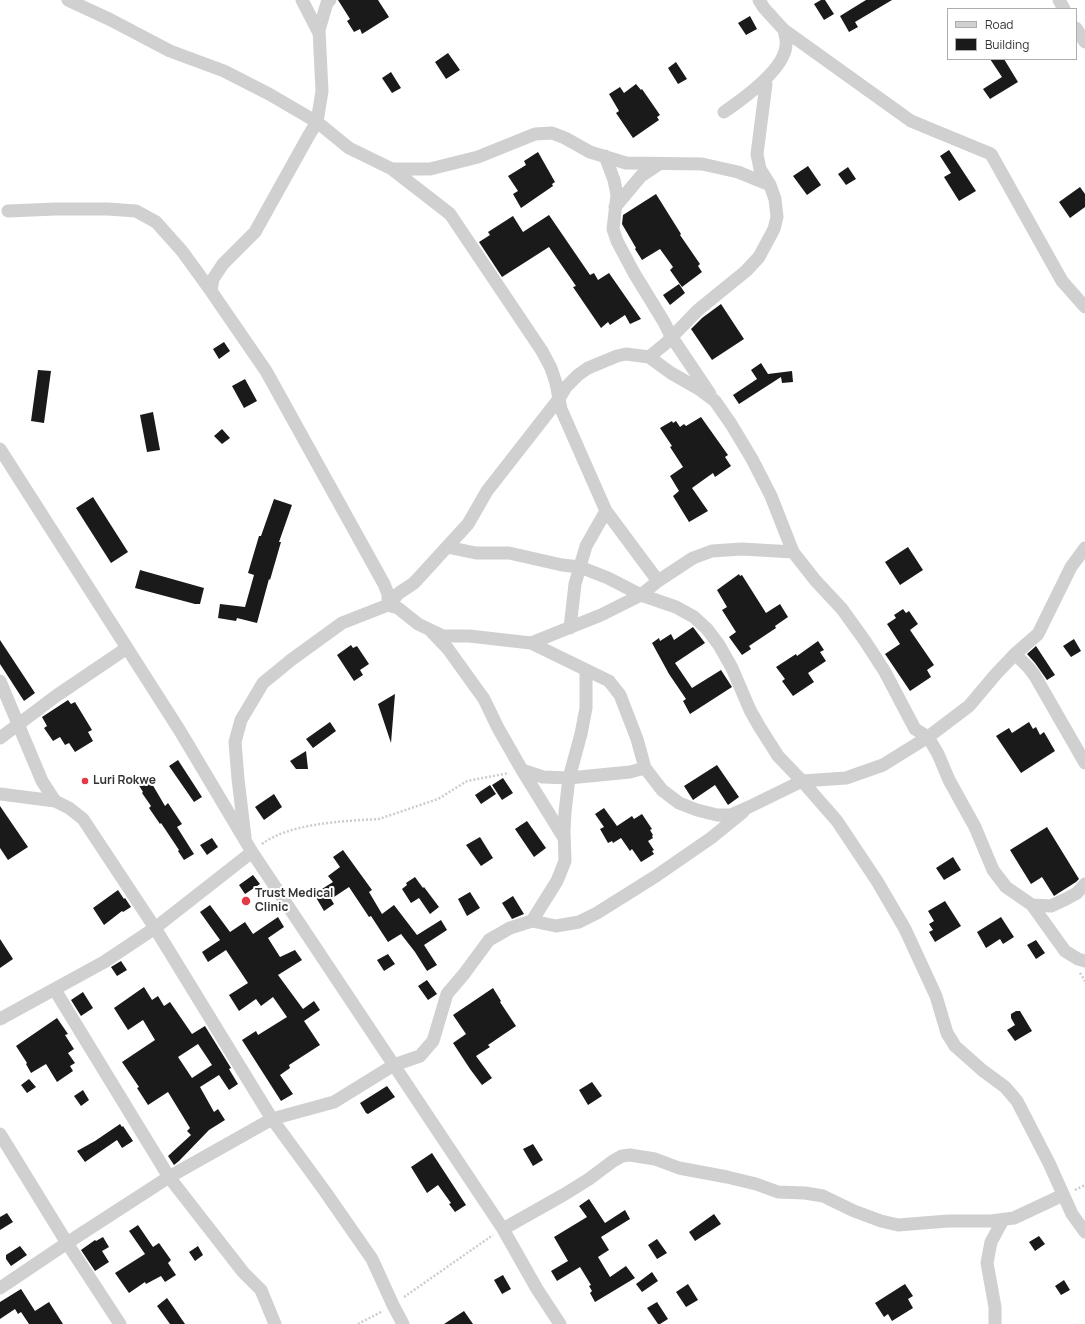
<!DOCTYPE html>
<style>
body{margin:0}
#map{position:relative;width:1085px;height:1324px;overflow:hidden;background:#fff;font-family:Manrope,sans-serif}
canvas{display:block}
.legend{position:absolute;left:947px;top:8px;width:130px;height:52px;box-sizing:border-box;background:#fff;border:1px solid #adadad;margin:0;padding:5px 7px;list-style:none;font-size:12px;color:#333}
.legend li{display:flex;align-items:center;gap:8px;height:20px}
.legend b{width:20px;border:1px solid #adadad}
</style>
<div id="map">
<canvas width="1085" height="1324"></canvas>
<ul class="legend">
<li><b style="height:5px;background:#d0d0d0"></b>Road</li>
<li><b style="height:11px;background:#1a1a1a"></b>Building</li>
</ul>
</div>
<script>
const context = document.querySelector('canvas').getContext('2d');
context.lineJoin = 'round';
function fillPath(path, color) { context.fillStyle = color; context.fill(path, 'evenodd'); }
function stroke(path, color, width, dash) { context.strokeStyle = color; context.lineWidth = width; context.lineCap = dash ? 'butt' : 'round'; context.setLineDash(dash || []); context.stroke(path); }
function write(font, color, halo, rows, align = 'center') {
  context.font = font + ' Manrope,sans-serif'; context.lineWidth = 4; context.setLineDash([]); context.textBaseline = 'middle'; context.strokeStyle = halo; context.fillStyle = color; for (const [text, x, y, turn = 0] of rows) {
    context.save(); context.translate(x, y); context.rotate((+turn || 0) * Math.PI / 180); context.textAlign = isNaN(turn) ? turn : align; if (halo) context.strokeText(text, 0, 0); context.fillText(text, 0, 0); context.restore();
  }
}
const building = new Path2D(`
 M338,0H378L389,17L362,34L360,29L354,32L347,21L350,19Z
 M821,0H825L834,14L824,20L814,4Z
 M866,0H892L855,22L858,27L849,32L840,16Z
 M750,16L757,29L746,35L738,23Z
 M448,53L460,70L446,79L435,62Z
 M990,59H1004L1018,82L990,99L983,89L1002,77Z
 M676,62L687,79L678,84L668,68Z
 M391,72L401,88L392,93L382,78Z
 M636,84L641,90L642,89L660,115L657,117L659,120L633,138L616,113L619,111L609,94L620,87L624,93Z
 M949,150L976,191L959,201L944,177L951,173L940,156Z
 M538,152L555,182L552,184L553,186L521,208L513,194L518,191L508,176L526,165L524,161Z
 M808,166L821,185L807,195L793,176Z
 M848,167L856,179L846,185L838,174Z
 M1080,187L1085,194V207L1070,218L1059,202Z
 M656,194L681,234L680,235L700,264L698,266L702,272L682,287L670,270L673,267L660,249L642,260L635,249L636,248L622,224L623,215Z
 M549,215L590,275L594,273L598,280L609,273L641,319L630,324L625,315L610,325L608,322L601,328L573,287L576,286L549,247L502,277L479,242L490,235L488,232L513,216L523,232Z
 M679,284L685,293L670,305L663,295Z
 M721,304L744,339L712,360L691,329L702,318Z
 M224,342L230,351L219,359L213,349Z
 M761,363L768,374L792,371L793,382L782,383L781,377L739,404L733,395L757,379L751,370Z
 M38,370L51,371L44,423L31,421Z
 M245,379L257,401L244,408L232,386Z
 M153,412L160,450L147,452L140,415Z
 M701,417L728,455L725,457L731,466L715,477L713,473L692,488L708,511L689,522L673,496L679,491L670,476L683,467L670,447L672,446L660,428L672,421L673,423L676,421L680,427L684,424L686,426Z
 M222,429L230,438L222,444L214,436Z
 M93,497L128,552L111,563L76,508Z
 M274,499L292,505L279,542H281L270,580L269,579L257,623L237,618L236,621L218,618L220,604L245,607L254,575L248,573L259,536H261Z
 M908,547L923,570L900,585L885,562Z
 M140,570L204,588L200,604H195L135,588Z
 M739,574L740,576L742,575L766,613L780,604L788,617L775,626L776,628L749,646L751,649L742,655L729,637L736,632L722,610L727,607L717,590Z
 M903,609L906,613L909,611L918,624L910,630L934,665L927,670L931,677L910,691L885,654L900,644L887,624L896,618L894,615Z
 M693,627L705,643L675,663L692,688L721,670L732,687L690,714L683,701L686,699L669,674L652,643L659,638L660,641L671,634L674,640Z
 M1074,639L1081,651L1071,657L1063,646Z
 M0,640L35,693L24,701L0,664Z
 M818,641L824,650L820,652L826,661L808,673L814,682L793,696L782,681L785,679L776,667L796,654L797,656Z
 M351,645L353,648L357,646L369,664L360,670L363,675L354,681L337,655Z
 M1036,646L1055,675L1047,680L1035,663L1027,654Z
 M395,694L391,743L378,704Z
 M68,700L71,704L75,702L92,730L88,732L93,741L75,752L69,743L65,745L60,737L53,741L44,728L47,726L42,717Z
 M330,722L336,731L313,748L306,739Z
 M1029,722L1033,729L1036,727L1040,735L1044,732L1055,751L1021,773L996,736L1009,728L1012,733Z
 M306,751L308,769H296L290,761Z
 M178,760L202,797L194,802L169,766Z
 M717,765L739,797L728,805L715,785L693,800L684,786Z
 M148,777L165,806L168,803L182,824L177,827L194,854L184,860L178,851L179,850L161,823L160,824L149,808L151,806L142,793L143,792L138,784Z
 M503,778L513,793L502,800L492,785Z
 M490,785L496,794L481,804L475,795Z
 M274,794L282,807L264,820L255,807Z
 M0,806L28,847L8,860L0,848Z
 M604,808L617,826L632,816L634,819L642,814L652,829L650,830L653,835L652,836L653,838L648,841L654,850L652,851L654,854L641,862L632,849L630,851L621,838L613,843L612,841L608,843L600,829L604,827L595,814Z
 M527,821L546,848L534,857L515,829Z
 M1047,827L1079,879L1076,882L1054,896L1042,877L1031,884L1010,850Z
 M480,837L493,858L481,866L466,845Z
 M212,838L218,847L207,855L200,845Z
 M343,850L372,890L369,892L382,914L394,905L417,935L441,920L447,930L424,945L437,965L427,971L415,952L401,934L388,942L371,916L369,917L349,887L331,899L334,904L324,911L314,894L333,882L328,876L340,867L333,857Z
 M953,857L961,870L944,880L936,868Z
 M253,875L260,884L245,894L239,885Z
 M415,877L423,888L424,887L439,907L430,914L419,898L411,903L402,889L407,885L406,883Z
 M118,890L124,899L125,898L131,907L123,912L122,911L104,925L93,908Z
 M470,892L480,908L467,916L458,899Z
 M513,896L524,914L512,919L502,903Z
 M945,901L961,926L935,942L929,932L933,930L929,924L934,921L928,911Z
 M210,905L230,932L245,922L253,934L278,917L284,927L268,938L280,957L295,950L302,960L278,975L303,1009L314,1001L320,1010L304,1021L320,1045L289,1065L290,1068L280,1075L293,1094L281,1101L242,1040L256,1031L258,1035L287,1017L273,997L261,1006L256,999L239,1011L229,995L248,983L226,950L208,962L202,952L220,940L200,912Z
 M1001,917L1014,937L1003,944L1000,939L986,948L977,932Z
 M0,939L13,959L0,968Z
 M1036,940L1045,953L1036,959L1027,945Z
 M388,954L395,964L384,971L377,960Z
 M121,961L127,970L117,976L111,967Z
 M427,980L437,994L428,1000L418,986Z
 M144,987L152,1000L158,996L164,1006L170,1002L192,1034L205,1026L231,1068L229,1069L238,1084L229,1090L219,1075L200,1087L214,1112L218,1109L225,1120L209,1130L179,1161L174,1165L168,1156L191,1135L187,1131L190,1128L168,1092L148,1105L137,1088L139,1087L122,1062L155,1040L143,1020L128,1030L114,1008ZM198,1044L212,1065L192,1078L178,1057Z
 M493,988L501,1001L500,1002L516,1026L488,1045L490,1047L476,1056L492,1078L482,1085L470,1069L453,1043L466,1034L453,1015Z
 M83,992L93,1008L81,1016L71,1000Z
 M1016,1011H1020L1032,1031L1015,1041L1007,1030L1015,1025L1011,1018V1014Z
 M57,1018L68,1034L65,1035L74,1049L68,1053L75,1063L70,1066L73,1071L57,1082L46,1064L31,1073L26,1064L27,1063L16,1046Z
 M29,1079L36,1087L27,1093L21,1085Z
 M592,1082L602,1096L588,1105L579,1090Z
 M387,1086L395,1097L368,1114L366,1113L360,1103Z
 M83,1090L89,1100L81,1106L74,1096Z
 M120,1124L122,1127L123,1126L133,1141L122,1148L117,1140L85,1162L77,1151L95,1141Z
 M533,1144L543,1160L533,1166L523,1149Z
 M432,1153L466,1205L455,1212L449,1204L451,1203L438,1185L427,1193L411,1167Z
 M589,1199L605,1223L625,1210L630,1219L601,1237L609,1250L598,1257L610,1277L626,1266L635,1278L595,1302L590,1293L592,1291L589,1286L591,1285L580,1267L557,1281L551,1271L568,1261L554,1237L587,1217L579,1206Z
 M7,1213L13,1222L0,1230V1217Z
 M714,1214L721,1224L695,1241L689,1232Z
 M138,1225L153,1247L159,1243L171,1260L168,1263L176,1275L165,1282L161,1276L146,1284L145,1282L129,1293L115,1273L145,1254L129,1231Z
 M1039,1236L1045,1244L1035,1251L1029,1242Z
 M103,1237L109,1247L102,1251L109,1262L95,1271L81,1250L95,1240L96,1241Z
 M657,1239L667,1253L657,1259L648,1245Z
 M20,1246L27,1255L11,1266L6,1259V1255Z
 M198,1246L203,1255L195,1261L189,1252Z
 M652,1272L658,1281L642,1292L636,1284Z
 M503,1275L511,1289L502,1294L494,1280Z
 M1064,1280L1070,1290L1061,1295L1055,1286Z
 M688,1284L698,1300L686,1307L676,1292Z
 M905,1284L913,1296L908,1299L913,1308L892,1321L888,1314L884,1317L875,1303Z
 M21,1289L35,1311L49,1302L63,1324H29L21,1312L18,1314L15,1309L0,1319V1302Z
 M167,1298L172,1305L185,1324H170L157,1306Z
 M657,1302L668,1319L660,1324H658L647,1308Z
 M464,1311L473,1324H444Z`);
const path = new Path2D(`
 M262,844C290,823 344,821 379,819L438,799L467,781L509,773
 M1080,973L1085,981
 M1075,1190L1085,1185
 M404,1297L493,1235
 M358,1324L383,1311`);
const street = new Path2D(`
 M68,0L109,19L170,51L224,71L269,94L317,122L349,148L392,169H430L478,157L535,134L552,133L565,138L590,152L626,163L702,164L738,172L770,185
 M302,0L319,33
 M330,0L327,3L319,30L322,91L317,122L309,135L255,232L223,264L213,279L211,291L266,371L384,584L388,594V605
 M759,0L764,8L784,30L911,121L991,154L1062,281L1085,307
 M1059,0L1064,9
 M1076,28L1085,42
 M724,112C743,99 785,69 786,45C787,40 785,35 784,30
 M605,156L614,180L617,195L613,229L617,241L634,273L664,322L671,336L710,394
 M392,169L450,214L542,351L551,368L556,383L561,409L606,511L658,581
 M615,207L641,176L659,164
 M8,211L56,209H108L136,211L156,222L182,251L211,291
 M649,357L665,344L698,310L746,271L759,257L774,229L777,217L775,199L770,185L760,169L757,154L766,84
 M0,449L180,731L252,852L503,1229L537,1289L560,1324
 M447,547L476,553H509L562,565L580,567L608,578L641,595L676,607L694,617L707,629L719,645L732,668L750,710L759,726L778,756L802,781L846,778L883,765L928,737L969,706L996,674L1015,654L1038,634L1071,567L1085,548
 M388,605L399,593L414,583L468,524L487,491L558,400L566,387L578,375L588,368L617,356L626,354L649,357L671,373L699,389L715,401L731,424L752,459L771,496L793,552
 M570,628L575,584L586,546L606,511
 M431,631L448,649L484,699L498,728L522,770L543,777L569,778L630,772L645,768
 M531,643L601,615L641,595L658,581L693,558L712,551L742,549L793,552L815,580L842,609L865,641L885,672L915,729L928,737L938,754L949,780L975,827L993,870L1006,887L1032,905L1051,906L1066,899L1077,893L1085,884
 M1015,654L1029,668L1035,676L1085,763
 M0,681L42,781L55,801L69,808L83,819L155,928L272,1119L324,1190L372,1259L393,1305L403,1324
 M0,738L56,696L127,648
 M522,770L564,838
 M0,794L55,801
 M245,837L238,779L235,742L241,720L263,683L291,660L342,623L388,605L398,608L418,624L443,636H469L531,643L609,681L620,695L637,739L645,768L662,790L679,803L697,810L717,815H731L749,807L802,781L837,821L877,881L905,929L936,996L947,1033L955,1046L982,1070L1005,1087L1017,1101L1049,1163L1072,1214L1085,1232
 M1032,905L1065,951L1078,959L1085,961
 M532,921L557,881L565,861L564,831L565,812L569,778L581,734L586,708V670
 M55,990L169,1177L243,1272L261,1290L275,1324
 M0,1019L104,962L155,928L252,852
 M0,1134L67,1243L120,1324
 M503,1229L565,1194L589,1179L613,1161L622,1156L630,1155L655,1159L679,1168L727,1177L756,1184L778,1192L805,1193L823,1196L854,1211L881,1221L898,1225L948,1221H991L1014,1218L1063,1195
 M0,1288L67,1243L169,1177L272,1119L334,1102L394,1065L420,1056L433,1041L447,994L464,974L489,940L510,928L532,921L556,926L579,922L597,913L656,876L711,838L743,812
 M995,1324V1307L987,1263L991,1242L1003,1220`);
const markers = [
 [85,781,4,"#e63946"],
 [246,901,5,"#e63946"]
];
const poiNames = [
 ["Luri Rokwe",93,781],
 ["Trust Medical",255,894],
 ["Clinic",255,908]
];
fillPath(building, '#1a1a1a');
stroke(path, '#cdcdcd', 2.5, [2, 2]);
stroke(street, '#d0d0d0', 13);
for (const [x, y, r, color] of markers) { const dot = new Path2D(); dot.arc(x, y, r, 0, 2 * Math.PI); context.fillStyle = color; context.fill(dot); stroke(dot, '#fff', 1.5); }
write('bold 12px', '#333', '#fff', poiNames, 'left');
</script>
